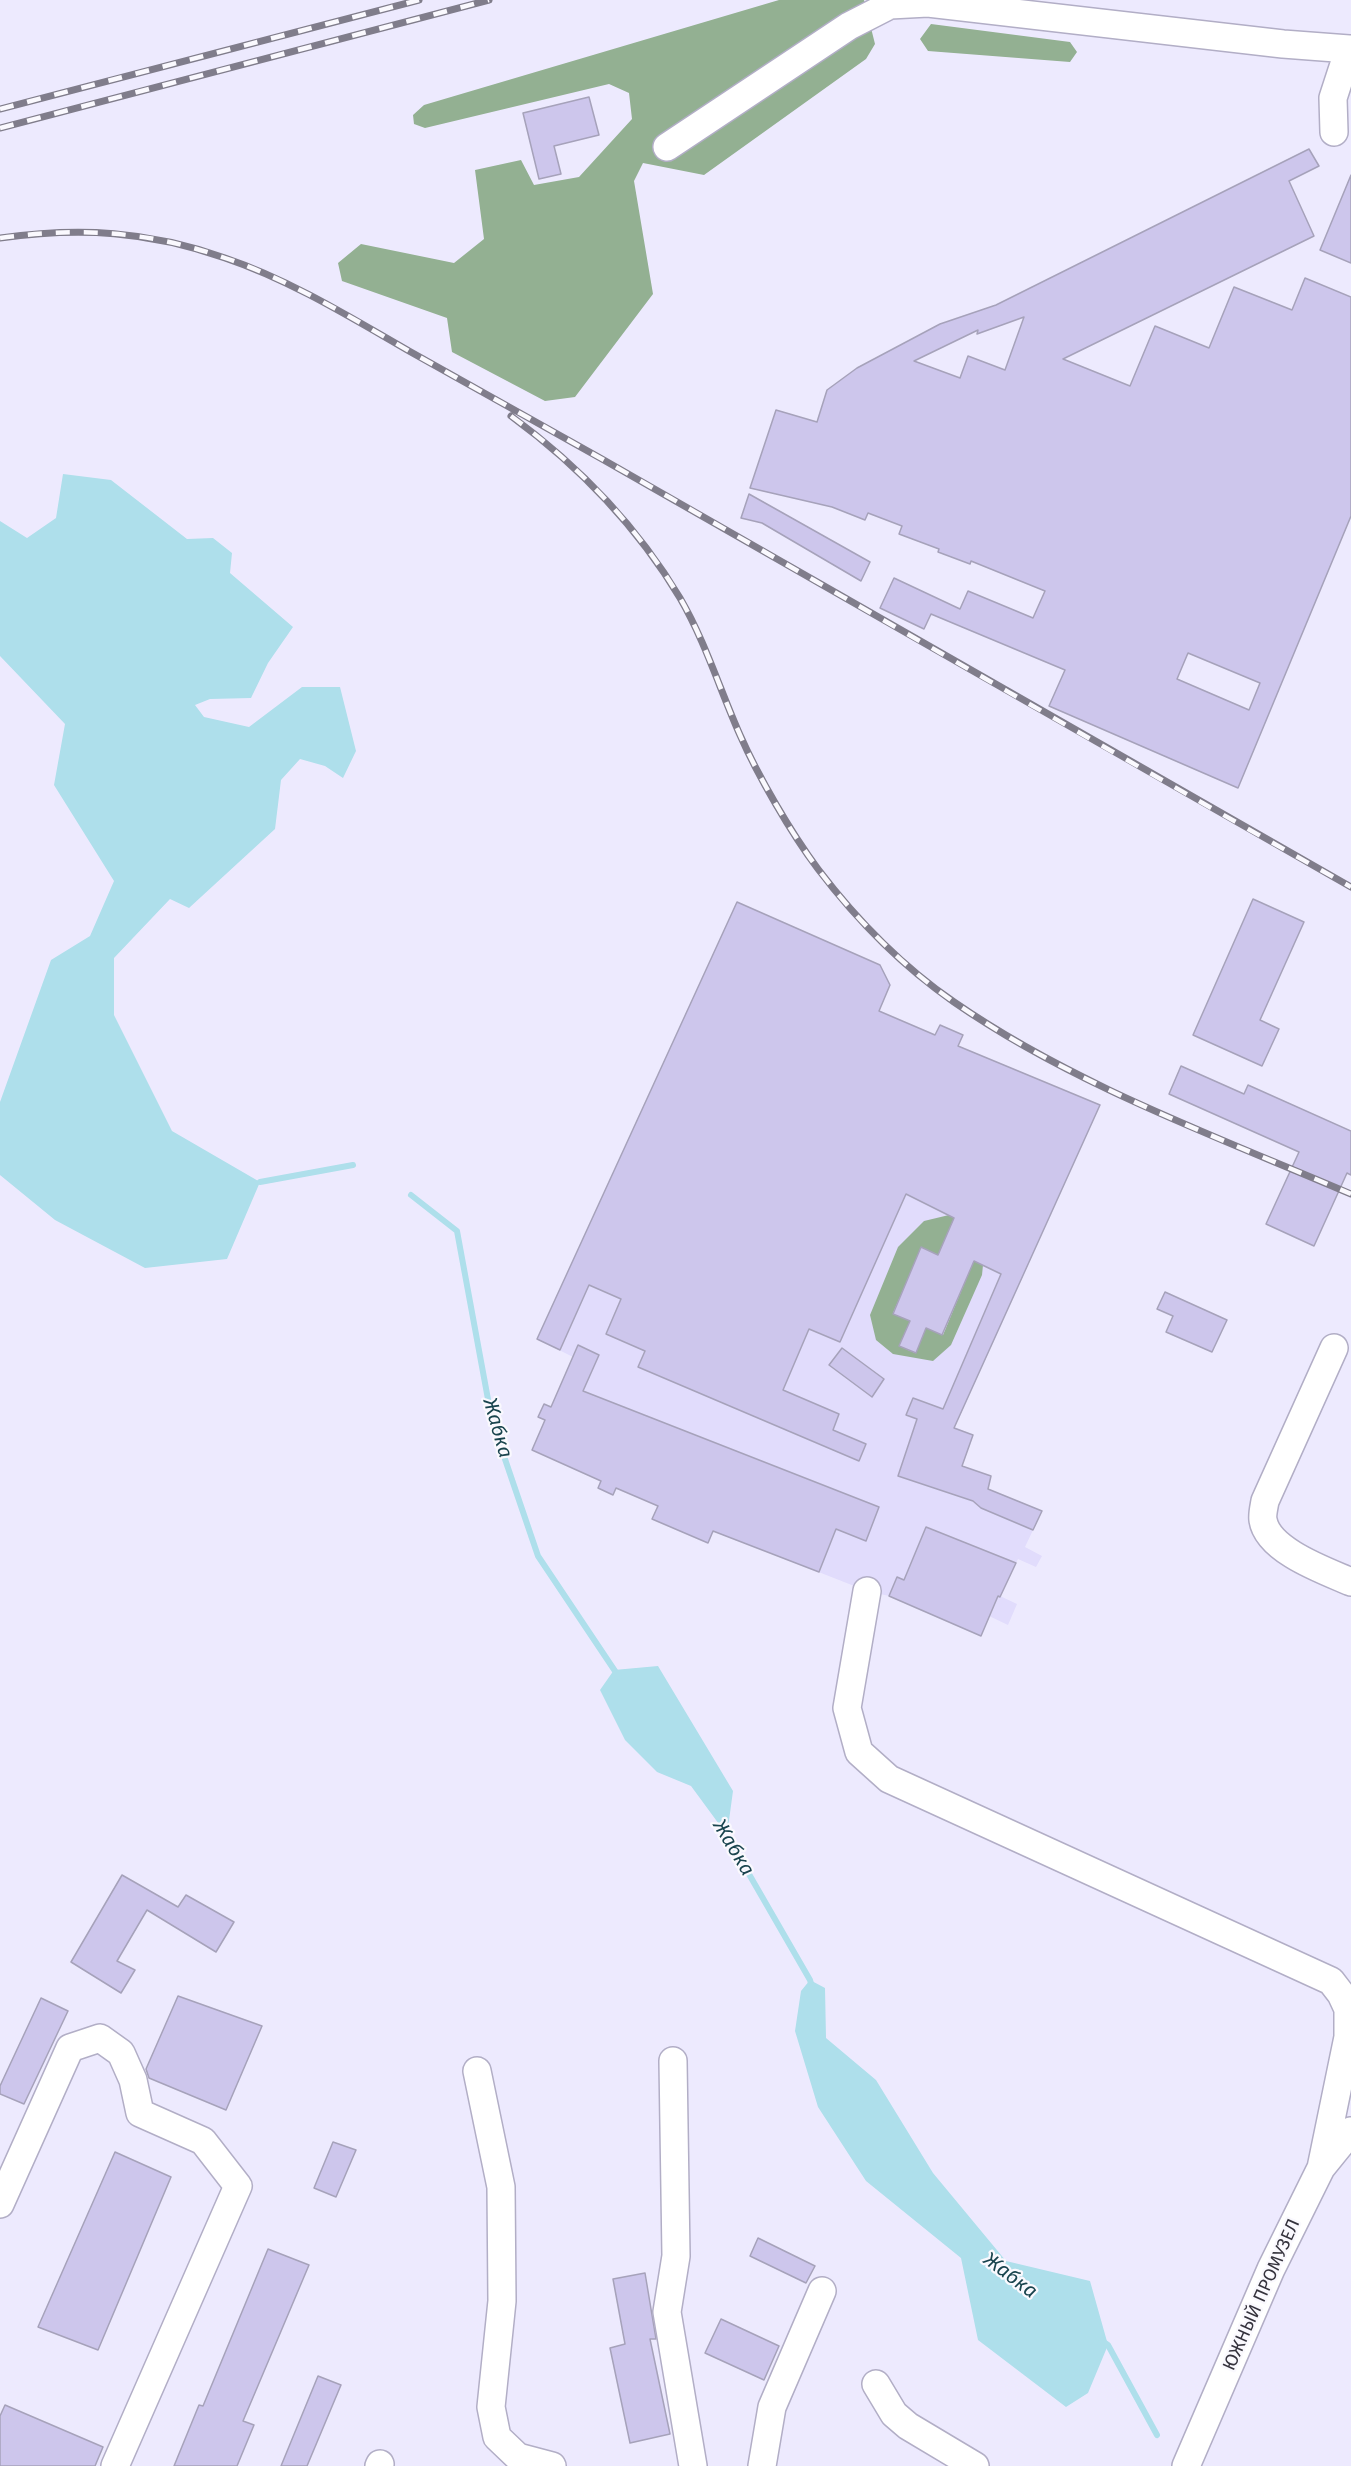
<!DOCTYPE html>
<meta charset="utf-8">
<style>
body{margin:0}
canvas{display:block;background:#edeafe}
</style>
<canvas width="1351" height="2466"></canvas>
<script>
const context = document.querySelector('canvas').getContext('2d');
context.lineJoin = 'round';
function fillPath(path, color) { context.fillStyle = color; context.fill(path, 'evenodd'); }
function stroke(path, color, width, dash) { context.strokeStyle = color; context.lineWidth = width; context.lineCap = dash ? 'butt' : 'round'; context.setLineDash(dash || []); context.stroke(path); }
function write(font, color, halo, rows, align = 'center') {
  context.font = font + ' "Fira Sans",sans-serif'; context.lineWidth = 4.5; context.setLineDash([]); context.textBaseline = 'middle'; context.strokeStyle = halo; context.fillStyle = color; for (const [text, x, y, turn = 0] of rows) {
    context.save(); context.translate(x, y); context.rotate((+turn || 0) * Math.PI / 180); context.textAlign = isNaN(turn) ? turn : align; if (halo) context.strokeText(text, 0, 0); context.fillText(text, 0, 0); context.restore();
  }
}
const built = new Path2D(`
 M737,902L880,965L879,1011L935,1035L940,1025L963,1035L958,1046L1100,1105L955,1427L973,1435L962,1466L991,1476L988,1490L1042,1511L1025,1547L1042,1556L1036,1567L1018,1559L1000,1596L1017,1604L1008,1625L989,1616L981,1636L889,1596L867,1591L714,1531L708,1543L652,1519L657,1506L617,1488L613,1495L598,1488L600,1481L532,1450L545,1420L538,1417L544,1404L551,1407L573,1357L537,1339Z`);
const forest = new Path2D(`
 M779,0H864L875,44L866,59L704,175L643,163L634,181L653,294L575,397L545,401L452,352L447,318L342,281L338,263L361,244L454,263L484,239L475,170L521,160L534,185L579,177L632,119L629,93L609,84L425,128L414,124L413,115L424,105Z
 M931,24L1070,42L1077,52L1070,62L928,51L920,39Z
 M949,1215L978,1229L966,1257L983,1265L982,1275L951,1345L933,1361L893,1354L876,1340L870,1315L898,1247L924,1221ZM921,1248L970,1270L943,1335L926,1328L915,1353L899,1346L910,1321L893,1313Z`);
const water = new Path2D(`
 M63,474L111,480L187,539L213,538L232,553L230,573L293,627L268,663L251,698L210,699L195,705L204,717L249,727L302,687H340L356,751L343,778L325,766L300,759L281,780L275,829L189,908L170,899L114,958V1015L172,1131L260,1182L227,1259L145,1268L55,1220L0,1175V1102L51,960L90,936L114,881L54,785L65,724L0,656V521L27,538L56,518Z
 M658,1666L733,1791L727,1835L691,1786L657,1772L625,1740L600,1690L614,1670Z
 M810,1980L825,1988L826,2038L876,2080L933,2173L1006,2261L1090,2281L1108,2345L1088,2393L1066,2407L978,2340L961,2258L866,2181L818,2107L795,2031L801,1991Z`);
const stream = new Path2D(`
 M260,1182L353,1165
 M411,1195L457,1231L492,1421L538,1556L619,1677
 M723,1829L810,1980L812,1987
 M1102,2341L1108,2345L1157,2435`);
const building = new Path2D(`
 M589,97L599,135L554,146L561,174L539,179L523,113Z
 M1309,149L1319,166L1289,181L1314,236L1063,359L1130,386L1155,326L1209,348L1234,287L1292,310L1305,278L1351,297V516L1238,788L1049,706L1065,670L931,614L924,629L880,608L894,578L960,609L968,591L1033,618L1045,591L971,561L970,564L938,552L939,549L899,534L902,526L868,513L865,520L832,507L750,488L776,410L817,422L827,390L857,368L940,324L996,305ZM1024,317L1005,370L968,356L960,378L914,361L978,330L977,334ZM1188,653L1260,683L1249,710L1177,679Z
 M1351,175V263L1320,250Z
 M749,494L870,562L861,581L762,523L741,518Z
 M1253,899L1304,922L1260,1020L1279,1029L1262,1066L1193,1035Z
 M737,902L880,965L890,985L879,1011L935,1035L940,1025L963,1035L958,1046L1100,1105L954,1428L973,1435L962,1466L991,1476L988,1489L1042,1511L1033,1530L981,1508L973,1501L898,1476L917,1419L906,1415L913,1398L943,1409L1001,1274L974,1261L942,1335L926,1328L916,1353L899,1346L910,1321L893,1314L921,1247L938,1255L954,1218L906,1194L840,1342L809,1329L783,1390L839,1414L833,1430L866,1444L859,1461L638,1367L645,1351L606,1334L621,1299L589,1285L560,1350L537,1339Z
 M1181,1066L1244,1094L1248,1085L1351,1131V1175L1347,1173L1314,1246L1266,1224L1299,1152L1169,1094Z
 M1165,1292L1227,1320L1212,1352L1166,1332L1173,1316L1157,1309Z
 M578,1345L599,1355L583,1391L879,1507L866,1541L836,1529L819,1572L713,1531L708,1543L652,1519L658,1506L616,1488L613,1495L598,1488L601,1481L532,1450L545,1420L538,1417L544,1404L551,1407Z
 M842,1348L884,1379L872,1397L829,1365Z
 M926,1527L1016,1563L1000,1597L998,1596L981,1636L889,1596L897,1577L904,1580Z
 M122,1875L178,1907L186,1895L234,1922L216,1952L147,1910L117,1961L135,1970L121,1993L71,1962Z
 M178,1996L262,2026L226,2110L149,2078L146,2069Z
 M41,1998L68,2011L24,2104L0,2094V2086Z
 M333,2142L356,2150L336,2197L314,2188Z
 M115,2152L171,2177L98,2350L38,2327Z
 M758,2238L815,2266L806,2283L750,2256Z
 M268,2249L309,2265L243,2421L254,2425L237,2466H174L199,2405L203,2406Z
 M645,2273L656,2339H650L670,2434L630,2443L610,2348L625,2344L613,2279Z
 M721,2319L779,2346L764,2380L705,2353Z
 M318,2376L341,2385L307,2466H281Z
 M5,2405L103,2447L95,2466H0V2416Z`);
const minor = new Path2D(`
 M1334,132L1333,98L1349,49H1351
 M667,147L849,26L890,5L928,3L1283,44L1349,49
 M1334,1348L1265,1501C1264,1507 1262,1515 1263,1520C1268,1551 1326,1571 1351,1582
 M867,1591L847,1708L859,1752L889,1779L1331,1981L1341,1994L1348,2009V2037L1321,2168
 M673,2061L676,2256L667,2312L693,2466
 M477,2071L501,2187L502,2301L491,2407L497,2437L518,2457L552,2466
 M0,2204L70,2048L100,2038L121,2053L133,2080L140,2113L203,2141L238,2186L115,2466
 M876,2384L894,2414L908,2426L975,2466
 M379,2466L380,2464
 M762,2466L772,2407L822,2291
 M1186,2466L1271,2269L1321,2168L1351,2131`);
const rail = new Path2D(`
 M0,109L419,0
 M0,128L489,0
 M0,238C80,227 149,231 225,258C290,280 350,317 409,351C473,387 538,423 602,459C852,601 1100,746 1351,887
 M511,416C579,466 637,526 680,598C705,641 720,690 740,735C758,776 791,833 818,869C856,919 902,966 954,1002C1074,1085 1218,1137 1351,1194`);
const streetNames = [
 ["ЮЖНЫЙ ПРОМУЗЕЛ",1262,2295,-66]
];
const waterNames = [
 ["Жабка",497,1428,74],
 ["Жабка",733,1848,59],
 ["Жабка",1010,2276,37]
];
fillPath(built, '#e1dcfc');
fillPath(forest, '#93b092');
fillPath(water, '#aedfeb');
stroke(stream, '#aedfeb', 6);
fillPath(building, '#cdc6ec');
stroke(building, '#a6a2ba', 1.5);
stroke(minor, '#b2aec6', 30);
stroke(minor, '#fff', 27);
stroke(rail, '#807d8b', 7);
stroke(rail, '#faf9fe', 4.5, [14]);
write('18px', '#35333d', '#faf9fe', streetNames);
write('italic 20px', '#19444e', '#faf9fe', waterNames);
</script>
